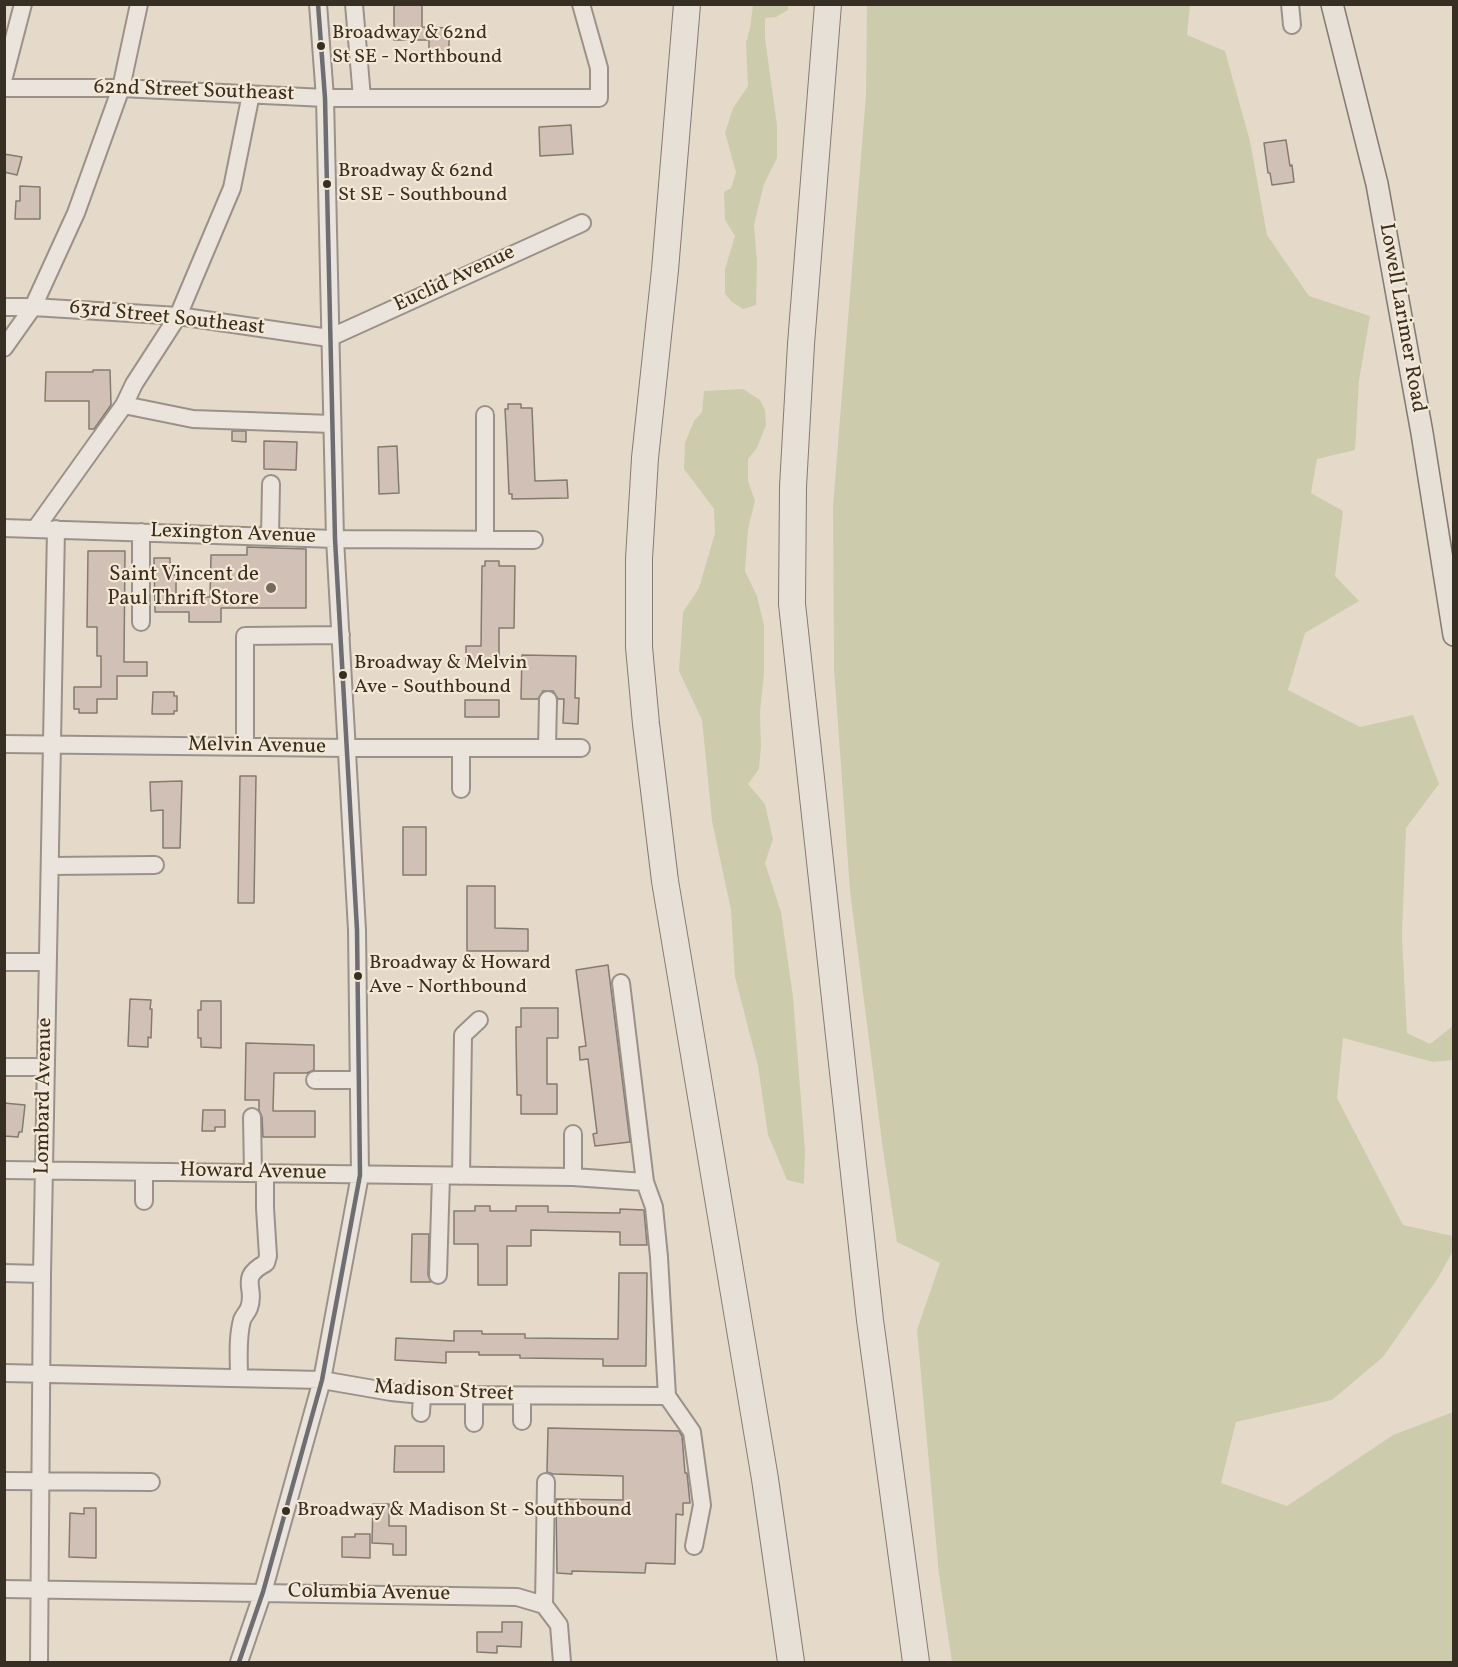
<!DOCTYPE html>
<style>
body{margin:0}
#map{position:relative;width:1458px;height:1667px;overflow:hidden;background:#e5daca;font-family:Vollkorn,serif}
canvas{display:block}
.frame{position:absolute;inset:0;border:6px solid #372e24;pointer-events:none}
</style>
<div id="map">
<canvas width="1458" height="1667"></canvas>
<div class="frame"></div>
</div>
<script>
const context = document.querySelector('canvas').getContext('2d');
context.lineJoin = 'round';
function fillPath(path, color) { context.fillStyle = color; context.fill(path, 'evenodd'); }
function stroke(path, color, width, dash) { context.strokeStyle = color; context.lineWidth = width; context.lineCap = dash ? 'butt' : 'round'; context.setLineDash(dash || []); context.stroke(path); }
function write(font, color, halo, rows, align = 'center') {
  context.font = font + ' Vollkorn,serif'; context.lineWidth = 4.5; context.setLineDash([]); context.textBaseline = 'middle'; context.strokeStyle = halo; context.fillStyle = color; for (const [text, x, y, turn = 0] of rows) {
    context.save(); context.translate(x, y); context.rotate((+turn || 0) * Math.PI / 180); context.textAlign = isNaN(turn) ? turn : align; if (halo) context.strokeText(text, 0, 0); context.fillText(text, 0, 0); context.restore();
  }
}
const green = new Path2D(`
 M753,5H788V10L776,17L765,18V38L777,125V158L764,184L754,225L757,261L756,305L743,309L732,302L725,294V269L735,236L725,220L724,192L731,188L736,172L725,133L733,108L748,86L746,43L750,28Z
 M867,5H1190L1187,35L1225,51L1250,141L1267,235L1309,296L1370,316L1359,381L1355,450L1317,459L1311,493L1343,511L1335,576L1359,601L1305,633L1288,690L1360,727L1413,715L1439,784L1406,828L1402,937L1407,1033L1430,1044L1453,1026V1060L1433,1062L1343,1038L1337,1098L1403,1225L1453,1236V1251L1438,1278L1383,1357L1332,1400L1236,1422L1221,1483L1287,1506L1393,1435L1453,1412V1662H952L939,1575L917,1330L940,1263L897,1242L883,1150L850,891L834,669L833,506L866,94Z
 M743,389L760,400L765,410L766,425L757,448L748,459V481L755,501L748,529L745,571L757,596L764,625V673L760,712L761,746L759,769L748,784L765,804L773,839L765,863L781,912L793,997L805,1151L804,1184L787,1180L768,1135L758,1066L735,977L731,910L712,821L702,720L679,671L683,612L699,588L715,533L714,509L684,469L685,443L694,421L702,412L704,391Z`);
const building = new Path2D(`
 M394,4H422V27L449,28V59H429V40H394Z
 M571,125L573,154L540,156L539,127Z
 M1286,140L1290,166L1292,165L1294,182L1272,185L1270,173H1268L1264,143Z
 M4,154L22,157L17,175L4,172Z
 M20,186L40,187V219H15L16,201H20Z
 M93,370H110L111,405L94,429H89V401H45L46,372H93Z
 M508,404H521V408H532L535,481L567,480L568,498L512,499V494H509L507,446L505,409H508Z
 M232,431H246V442L232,441Z
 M264,441L297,442L296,470L264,469Z
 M397,446L399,493L379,494L378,447Z
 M247,547L306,549V608H221V622H189V612H155L154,558H170V575H176V599H204V597H210L211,555H247Z
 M88,551H125L124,662H147V676H117V699H97V713H79V709H74V687H101V656H97V627H87Z
 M485,561H499V566H515L514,628H499V664H466V646H481L482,566H485Z
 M522,655L576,656L575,698H579L578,724L563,723L564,699H558L553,691H543L538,699H521Z
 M153,692H174V696H177V711H174V714H152Z
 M465,700H499V717H465Z
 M240,776H256L254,903H238Z
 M182,781L180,848H163V810L151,811L150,782Z
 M403,827H426V875H403Z
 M467,886H495V928L528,929V951H467Z
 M608,965L630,1142L595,1146L593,1134L597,1133L588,1059L580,1060L579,1047L586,1046L576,970Z
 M130,999L151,1000L150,1009H152L151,1038L148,1037V1047L128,1046Z
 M201,1001H221V1048L201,1047V1038H198V1010H201Z
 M521,1008H558V1038H547V1084H557V1114H521V1095H517L516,1038V1027H521Z
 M246,1043L314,1045V1070L307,1073H274L273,1111H315V1137H263L262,1117L259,1110V1100H245Z
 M4,1103L25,1105L22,1132H19L18,1137L4,1136Z
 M203,1110H225V1127H215V1131H202Z
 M475,1206H490V1211H516V1206H548V1212L620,1213V1209L644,1210L647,1245H620V1232L531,1230V1246H507V1285H478V1244H454V1211H475Z
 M412,1234H429L428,1275L431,1282H411Z
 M619,1273H647L646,1366H603V1359L520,1358V1355H479V1352H446V1363L395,1360L396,1338L454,1341V1331H482V1334H525V1338L618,1339Z
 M548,1428L679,1431L682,1436L685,1473H687L690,1503H683V1515L676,1514L675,1564L646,1563L645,1573L572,1571V1574L557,1573L556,1499L623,1500V1476L553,1474L547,1472Z
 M395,1446H444V1472H394Z
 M373,1504H389V1526H406V1555H393V1544L372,1543Z
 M84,1508H96V1558L69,1557L70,1513L84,1514Z
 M355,1534H370V1558L342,1557V1537H355Z
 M502,1622H522L521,1647L497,1646V1653L477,1652V1632H502Z`);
const minor = new Path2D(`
 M354,4L362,98
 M1290,4L1292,25
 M4,77L23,4
 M4,88H121L325,98H599V68L581,4
 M4,307H33L178,316L329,338L582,223
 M4,348L33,307L76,213L121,88L139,4
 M124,405L193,419L332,424
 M485,415V539
 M4,528L335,539L534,540
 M36,528L124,405L134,384L178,316L232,188L251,94
 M141,532V622
 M270,536L271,484
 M4,744L348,748H581
 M245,747V636L341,635
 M547,748L548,700
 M461,789V748
 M50,866L155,865
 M4,962H47
 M621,983L645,1182L654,1207L659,1257L667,1396L692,1432L702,1505L694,1546
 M4,1067H46
 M315,1080H359
 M252,1117L253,1173
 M573,1134V1177
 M4,1170L573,1177L645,1182
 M144,1172V1201
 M461,1176L463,1035L479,1020
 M4,1273L42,1274
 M438,1275L441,1176
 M4,1373L322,1380L391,1392L422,1395L667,1396
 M239,1378C239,1359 237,1339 242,1320C244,1315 247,1313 249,1308C257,1288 237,1278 266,1263L268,1256L265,1208V1174
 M474,1396V1423
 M522,1396V1421
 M421,1413L422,1395
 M4,1481L151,1482
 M4,1589L517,1597L544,1605L559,1625L562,1662
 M544,1605L546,1482
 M39,1662L42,1274L56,529
 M239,1662L263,1592L322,1380L360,1175L357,930L335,539L325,98L318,4`);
const major = new Path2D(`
 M1332,4L1377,184L1422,433L1454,635`);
const highway = new Path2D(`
 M687,4L665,270L645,458L639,559V647L646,724L665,881L765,1479L791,1662
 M828,4L801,344L793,487L792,604L870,1320L916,1662`);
const bus1 = new Path2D(`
 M239,1662L263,1592L322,1380L360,1175L357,930L335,539L325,98L318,4`);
const markers = [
 [321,46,5,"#372e24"],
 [327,184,5,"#372e24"],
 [271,588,6,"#746a5e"],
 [343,675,5,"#372e24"],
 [358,976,5,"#372e24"],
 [286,1511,5,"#372e24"]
];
const busNames = [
 ["Broadway & 62nd",332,34],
 ["St SE - Northbound",332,58],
 ["Broadway & 62nd",338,172],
 ["St SE - Southbound",338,196],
 ["Broadway & Melvin",354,664],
 ["Ave - Southbound",354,688],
 ["Broadway & Howard",369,964],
 ["Ave - Northbound",369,988],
 ["Broadway & Madison St - Southbound",297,1511]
];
const streetNames = [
 ["62nd Street Southeast",194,92,2],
 ["Euclid Avenue",455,280,-25],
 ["Lowell Larimer Road",1401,318,80],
 ["63rd Street Southeast",167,319,6],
 ["Lexington Avenue",233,535,2],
 ["Melvin Avenue",257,747,1],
 ["Lombard Avenue",45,1096,-89],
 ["Howard Avenue",253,1173,1],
 ["Madison Street",444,1392,3],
 ["Columbia Avenue",369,1594,1]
];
const poiNames = [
 ["Saint Vincent de",259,576],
 ["Paul Thrift Store",259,600]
];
fillPath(green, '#ccccac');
fillPath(building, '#d1c0b5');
stroke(building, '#827b72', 1.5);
stroke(minor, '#9a9289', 20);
stroke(major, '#827b72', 24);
stroke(highway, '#827b72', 28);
stroke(minor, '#eae4dc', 16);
stroke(major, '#e6e0d7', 21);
stroke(highway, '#e6e0d7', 26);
stroke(bus1, '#6e6d72', 4.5);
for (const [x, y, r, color] of markers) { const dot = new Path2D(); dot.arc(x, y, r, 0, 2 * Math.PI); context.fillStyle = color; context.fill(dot); stroke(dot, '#f5e8d5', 2); }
write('20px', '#372e24', '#f5e8d5', busNames, 'left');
write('21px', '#372e24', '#f5e8d5', streetNames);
write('21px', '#372e24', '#f5e8d5', poiNames, 'right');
</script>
